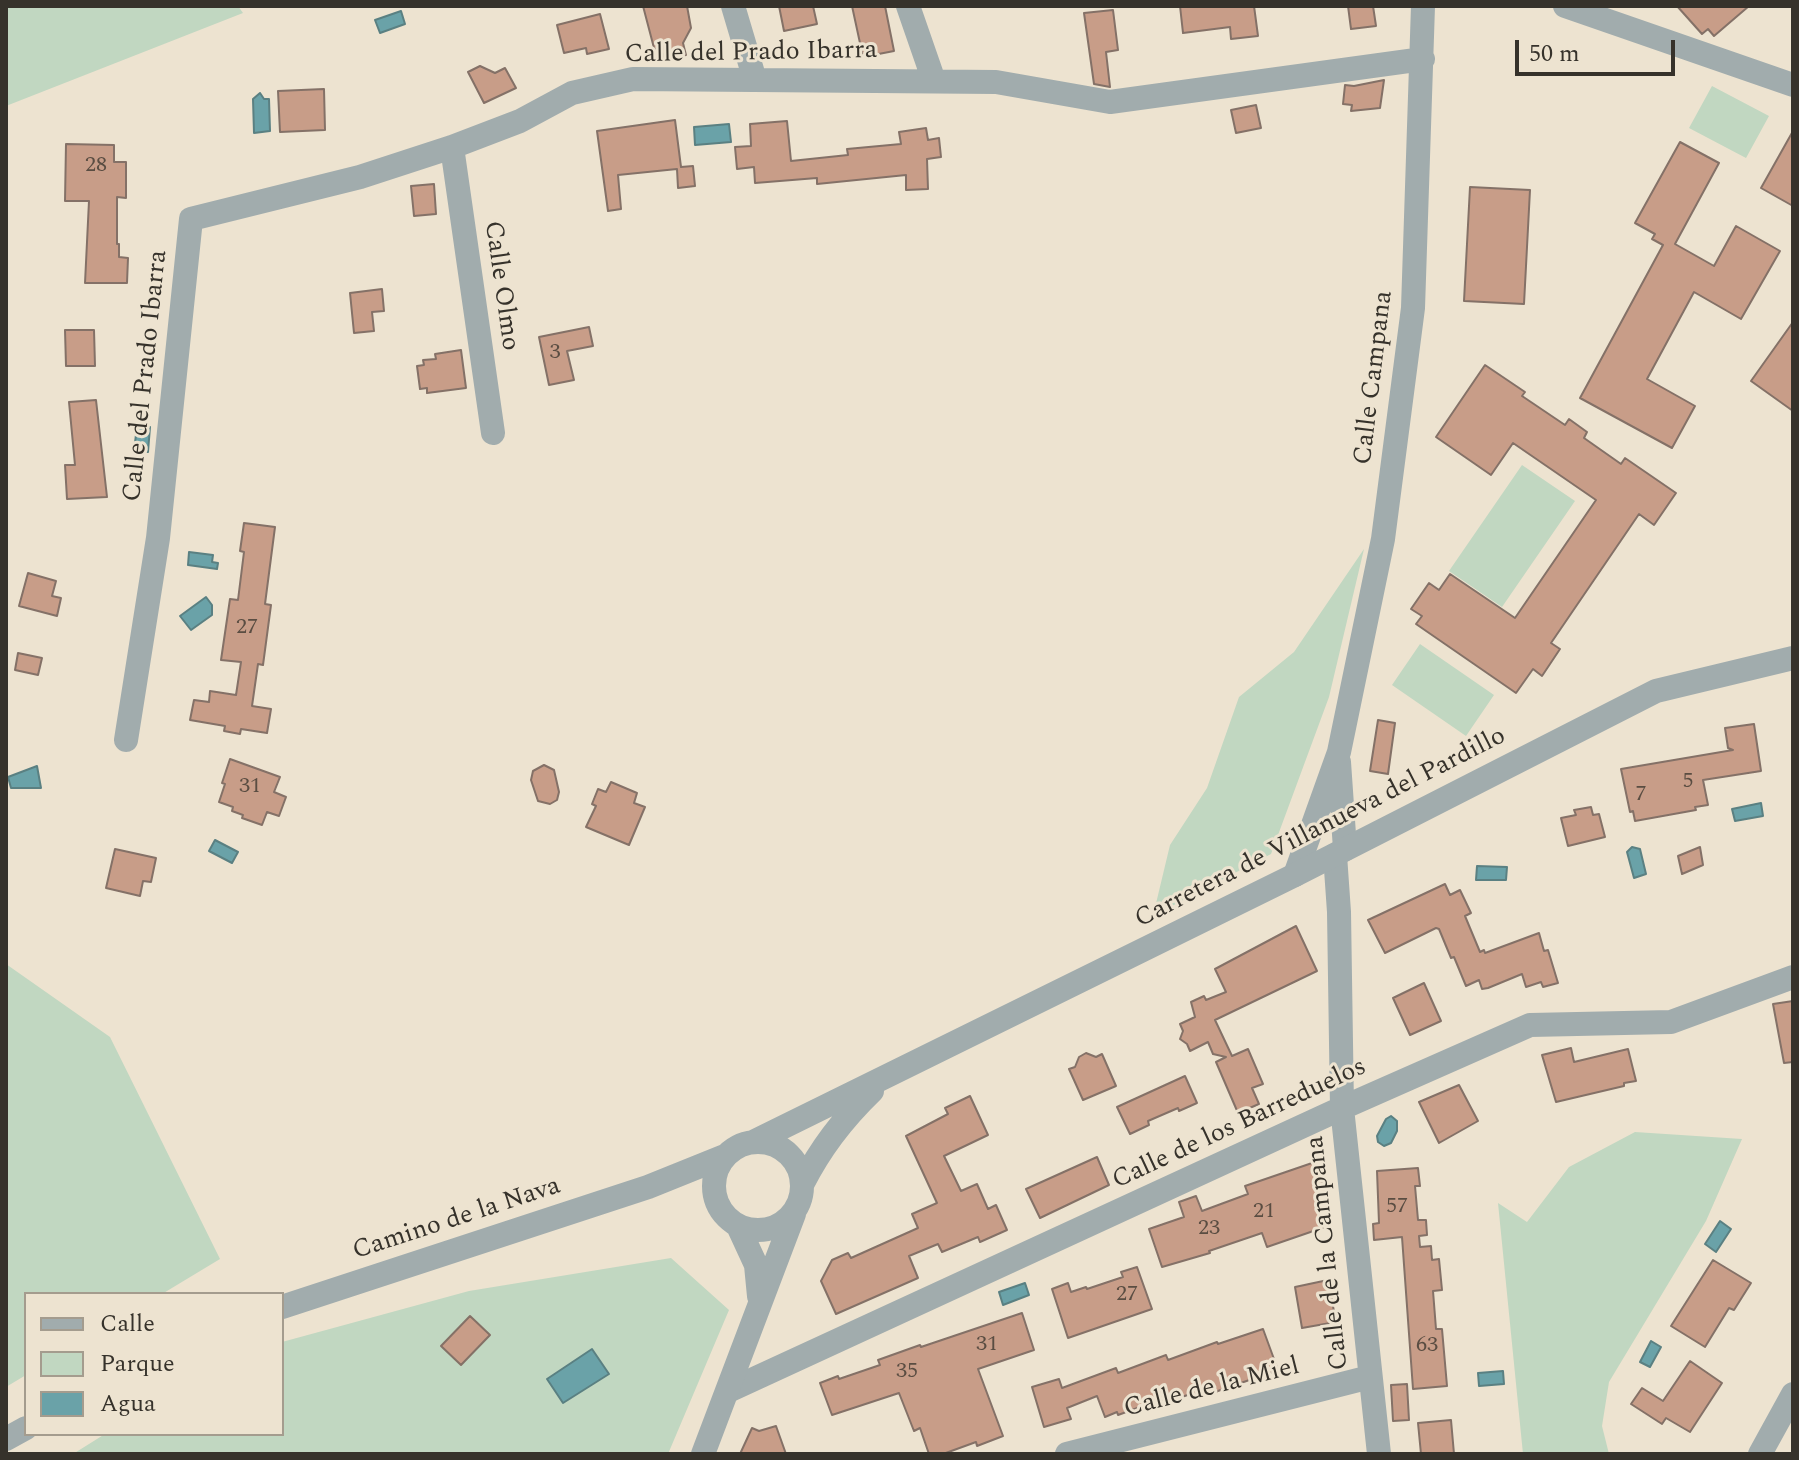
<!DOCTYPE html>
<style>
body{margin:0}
#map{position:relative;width:1799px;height:1460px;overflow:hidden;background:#ede3d0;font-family:Spectral,serif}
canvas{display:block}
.frame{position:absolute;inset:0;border:8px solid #36322b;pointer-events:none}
.legend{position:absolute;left:24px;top:1292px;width:260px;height:144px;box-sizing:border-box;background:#ede3d0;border:2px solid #a49c8e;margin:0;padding:10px 14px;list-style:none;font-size:24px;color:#36322b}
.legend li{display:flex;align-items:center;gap:16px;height:40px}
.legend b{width:40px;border:2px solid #a49c8e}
.scale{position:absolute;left:1515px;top:40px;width:160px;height:36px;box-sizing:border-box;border:4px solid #36322b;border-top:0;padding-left:10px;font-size:24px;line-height:28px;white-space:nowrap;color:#36322b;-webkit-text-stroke:6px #ede3d0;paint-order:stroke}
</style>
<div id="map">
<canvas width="1799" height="1460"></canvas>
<div class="frame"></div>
<ul class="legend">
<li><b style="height:10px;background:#a1acad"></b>Calle</li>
<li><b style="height:22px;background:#c1d7c1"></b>Parque</li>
<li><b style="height:22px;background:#6aa2a8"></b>Agua</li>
</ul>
<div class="scale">50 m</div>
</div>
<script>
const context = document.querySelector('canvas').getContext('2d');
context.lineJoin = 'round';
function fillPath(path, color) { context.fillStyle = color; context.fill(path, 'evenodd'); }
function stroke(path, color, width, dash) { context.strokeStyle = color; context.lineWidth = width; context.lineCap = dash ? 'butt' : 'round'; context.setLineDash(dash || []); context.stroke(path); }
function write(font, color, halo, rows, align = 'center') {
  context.font = font + ' Spectral,serif'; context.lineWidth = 6; context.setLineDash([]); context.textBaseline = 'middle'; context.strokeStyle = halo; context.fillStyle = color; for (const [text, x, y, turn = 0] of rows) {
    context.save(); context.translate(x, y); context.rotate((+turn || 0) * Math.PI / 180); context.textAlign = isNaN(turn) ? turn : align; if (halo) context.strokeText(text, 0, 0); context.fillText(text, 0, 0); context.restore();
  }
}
const green = new Path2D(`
 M6,6H238L243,13L6,106Z
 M1712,86L1769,116L1746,158L1689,128Z
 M1522,465L1575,501L1502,607L1449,571Z
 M1364,549L1329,697L1271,854L1153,916L1170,845L1207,788L1239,697L1294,652Z
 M1420,644L1494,695L1466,736L1392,685Z
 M6,964L110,1037L220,1259L162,1294H26V1375L6,1387Z
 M1635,1132L1742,1139L1706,1221L1609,1382L1602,1426L1609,1454H1523L1498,1203L1527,1222L1569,1167Z
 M671,1258L729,1310L668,1454H73L105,1434H282V1342L469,1291Z`);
const water = new Path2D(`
 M401,11L405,24L380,33L375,20Z
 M260,93L264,99H269L270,131L254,133L253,99Z
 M729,124L731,142L695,145L694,127Z
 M137,426L150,427L148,452L134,451Z
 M189,552L213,555L212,562L218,563L217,569L188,565Z
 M206,597L212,605V615L191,630L180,616Z
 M37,766L41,788H11L8,777Z
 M1761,803L1763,816L1735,821L1732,809Z
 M215,840L238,852L232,863L209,851Z
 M1632,847L1640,849L1646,874L1634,878L1627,852Z
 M1477,866L1507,867L1506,880H1476Z
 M1391,1116L1397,1121V1131L1391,1143L1384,1146L1378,1142L1377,1136L1386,1119Z
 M1720,1221L1731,1229L1716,1252L1705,1244Z
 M1025,1283L1029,1295L1003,1305L999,1292Z
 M1651,1341L1661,1347L1650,1367L1640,1362Z
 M592,1349L609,1374L563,1403L547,1379Z
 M1503,1371L1504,1384L1479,1386L1478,1373Z`);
const building = new Path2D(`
 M643,6H687L691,28L683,43L686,55L664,60L663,54L654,48Z
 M779,6H813L817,24L784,31Z
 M852,6H885L894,51L863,57Z
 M1180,6H1254L1258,36L1231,39L1230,27L1183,33Z
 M1348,6H1373L1376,26L1351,29Z
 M1677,6H1749L1714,36L1708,29L1702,34Z
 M1113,10L1118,50L1106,52L1110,87L1094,84L1084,13Z
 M600,14L609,49L587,54L586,48L564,53L557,25Z
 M480,66L495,73L505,68L516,88L484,103L468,72Z
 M1384,80L1380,108L1351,111L1352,105L1343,104L1345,85L1354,86Z
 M324,89L325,130L280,132L278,91Z
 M1256,105L1261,128L1236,133L1231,110Z
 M675,120L681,167L693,166L695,186L678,188L677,169L618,175L621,209L608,211L597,131Z
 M787,121L791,161L848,155L847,149L901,144L899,132L926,128L928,140L939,138L941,157L927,159L928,189L906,190V175L817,184V178L755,183L754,167L737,169L735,147L751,146L750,124Z
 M1793,131V206L1761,188Z
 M1680,142L1719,163L1675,244L1714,266L1736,226L1780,251L1741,319L1694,292L1647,379L1695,406L1672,448L1580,398L1663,245L1652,239L1655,234L1635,223Z
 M66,144L114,145V162H126V198L117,197V244H119V257L128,258L127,283H85L89,201H65Z
 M434,184L436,214L414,216L411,186Z
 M1470,187L1530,190L1524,304L1464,301Z
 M382,289L384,311L372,312L374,331L354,333L350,293Z
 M1793,322V411L1751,381Z
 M589,327L593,346L567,351L574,380L549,385L539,337Z
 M65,330H94L95,366H66Z
 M461,350L466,388L427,393V388L420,389L417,366L424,365L423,360L436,359L435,354Z
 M1485,365L1525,392L1522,396L1565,425L1569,419L1587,432L1584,438L1621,464L1625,458L1676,493L1654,525L1639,514L1551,643L1560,649L1542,676L1533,669L1516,693L1416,624L1422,616L1411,609L1429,583L1439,590L1450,574L1515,618L1596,500L1513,443L1491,475L1436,437Z
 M96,400L107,497L67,499L65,465H75L69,402Z
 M244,523L275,527L265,604L271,605L263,665L258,664L252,706L271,709L267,733L241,729L240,734L224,731L225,726L190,720L194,700L209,702L210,691L236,695L241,662L221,660L230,599L238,600L244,552L240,551Z
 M28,573L56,581L52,596L61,598L57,616L19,606Z
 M18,653L42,658L38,675L15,670Z
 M1378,720L1395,723L1388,774L1370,771Z
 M1754,724L1761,771L1703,780L1708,805L1695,807L1696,810L1635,821L1633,811L1630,812L1621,769L1733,750L1728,748L1725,728Z
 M230,759L280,777L274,792L286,797L279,816L267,812L262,825L242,818L243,815L232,811L233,807L219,802L225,784L222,783Z
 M544,765L554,770L559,792L557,800L550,804L538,801L531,780L533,771Z
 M611,782L637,793L634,803L645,807L629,845L586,827L596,806L592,804L598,789L606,792Z
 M1591,807L1593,815L1599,814L1605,837L1568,846L1561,818L1576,815L1574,810Z
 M1700,847L1703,865L1682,874L1678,856Z
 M115,849L156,858L151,882L143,881L140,896L106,888Z
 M1445,884L1450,895L1460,890L1471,913L1465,916L1480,952L1484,950L1485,953L1539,933L1544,951L1548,950L1558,983L1543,987L1541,982L1526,987L1522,974L1488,988L1482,989L1479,980L1466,986L1454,957L1451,958L1439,929L1436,928L1385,953L1368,920Z
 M1296,926L1317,971L1215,1020L1232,1056L1248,1049L1263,1084L1252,1088L1259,1104L1238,1113L1216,1062L1226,1057L1213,1054L1208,1042L1190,1051L1187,1044L1180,1039L1183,1031L1180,1024L1195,1017L1191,1002L1204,996L1206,1000L1226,992L1215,969Z
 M1424,983L1441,1021L1410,1035L1393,998Z
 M1793,1001V1062L1784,1063L1773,1004Z
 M1571,1048L1574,1062L1628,1049L1636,1081L1624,1083V1086L1556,1102L1542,1055Z
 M1086,1053L1096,1057L1102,1054L1116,1086L1083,1100L1069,1069L1075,1067L1079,1057Z
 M1185,1076L1197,1103L1179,1111L1178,1108L1148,1121L1149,1125L1130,1134L1117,1107Z
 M1459,1085L1478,1121L1439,1143L1419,1102Z
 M970,1096L988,1135L944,1156L961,1191L977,1184L988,1209L996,1205L1007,1230L980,1242L978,1237L942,1252L938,1244L909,1256L918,1278L836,1314L821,1281L832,1260L848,1253L851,1258L918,1228L912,1214L937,1203L906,1136L948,1114L945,1108Z
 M1097,1157L1109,1185L1040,1218L1026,1189Z
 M1315,1162L1329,1201L1317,1205L1325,1227L1267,1247L1262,1233L1209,1251L1210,1253L1162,1267L1149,1229L1184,1217L1179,1202L1196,1196L1202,1211L1248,1194L1245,1186Z
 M1418,1168L1420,1186H1415L1418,1220H1426L1427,1235L1419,1236L1420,1247L1431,1246L1432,1260L1439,1259L1442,1290L1433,1291L1436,1329H1442L1447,1386L1413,1389L1402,1237L1374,1240L1373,1224L1379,1223L1377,1171Z
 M1713,1260L1751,1283L1734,1310L1729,1308L1705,1347L1671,1326Z
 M1137,1267L1152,1309L1068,1338L1052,1289L1068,1283L1071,1292L1086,1287L1087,1289L1123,1277L1121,1272Z
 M1328,1280L1336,1322L1302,1328L1295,1287Z
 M1022,1313L1034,1350L978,1369L1003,1436L977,1446L976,1442L943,1454H929L920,1428L914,1431L899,1393L832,1415L820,1383L838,1376L839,1379L880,1365L878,1360L920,1345L921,1347Z
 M470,1316L490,1335L461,1365L441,1346Z
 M1263,1329L1278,1370L1195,1399L1193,1393L1168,1402L1167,1399L1154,1402L1118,1415L1117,1412L1105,1417L1097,1396L1067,1408L1071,1419L1044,1427L1032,1387L1059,1379L1062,1388L1116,1368L1118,1373L1166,1355L1168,1360L1217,1342L1218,1344Z
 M1690,1361L1722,1383L1690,1432L1666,1418L1662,1424L1631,1404L1642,1388L1663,1401Z
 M1407,1384L1409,1420L1393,1421L1391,1385Z
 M1451,1420L1454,1454H1421L1418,1423Z
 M776,1426L786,1454H740L752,1428L759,1431Z`);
const minor = new Path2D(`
 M733,6L755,80
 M908,6L934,81
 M1565,6L1793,85
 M452,147L493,433
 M126,740L158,538L191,219L360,177L452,147L520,121L572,93L633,79L996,82L1110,102L1423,59
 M1339,762L1345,849
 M1335,855L1339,912L1342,1108L1379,1454
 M1295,875L1339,752L1383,539L1413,308L1423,6
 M728,1391L1342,1108L1530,1025L1671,1022L1793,977
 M1067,1454L1370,1377
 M1760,1454L1793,1394`);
const tertiary = new Path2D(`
 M714 1186a44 44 0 1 1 88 0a44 44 0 1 1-88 0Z
 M753,1142L1295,875L1656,691L1793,658
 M803,1183C821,1147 843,1119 872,1091
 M738,1226L756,1265L759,1296
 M282,1307L648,1187L725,1156
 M6,1439L26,1428
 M703,1454L794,1214`);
const numberNames = [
 ["28",96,167],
 ["3",555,354],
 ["27",247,629],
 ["5",1688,783],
 ["31",250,788],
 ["7",1641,796],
 ["57",1397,1208],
 ["21",1264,1213],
 ["23",1209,1230],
 ["27",1127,1296],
 ["31",987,1346],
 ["63",1427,1347],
 ["35",907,1373]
];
const streetNames = [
 ["Calle del Prado Ibarra",751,54,-1],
 ["Calle Olmo",500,286,82],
 ["Calle del Prado Ibarra",147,376,-84],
 ["Calle Campana",1375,378,-83],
 ["Carretera de Villanueva del Pardillo",1321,829,-27],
 ["Calle de los Barreduelos",1240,1125,-25],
 ["Camino de la Nava",457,1220,-18],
 ["Calle de la Campana",1329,1253,-96],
 ["Calle de la Miel",1212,1389,-14]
];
fillPath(green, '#c1d7c1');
fillPath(water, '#6aa2a8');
stroke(water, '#5a8082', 2);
fillPath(building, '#c89d88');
stroke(building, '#847167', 2);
stroke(minor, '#a1acad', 24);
stroke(tertiary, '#a1acad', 24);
write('22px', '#5a4d42', null, numberNames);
write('26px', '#36322b', '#ede3d0', streetNames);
</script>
